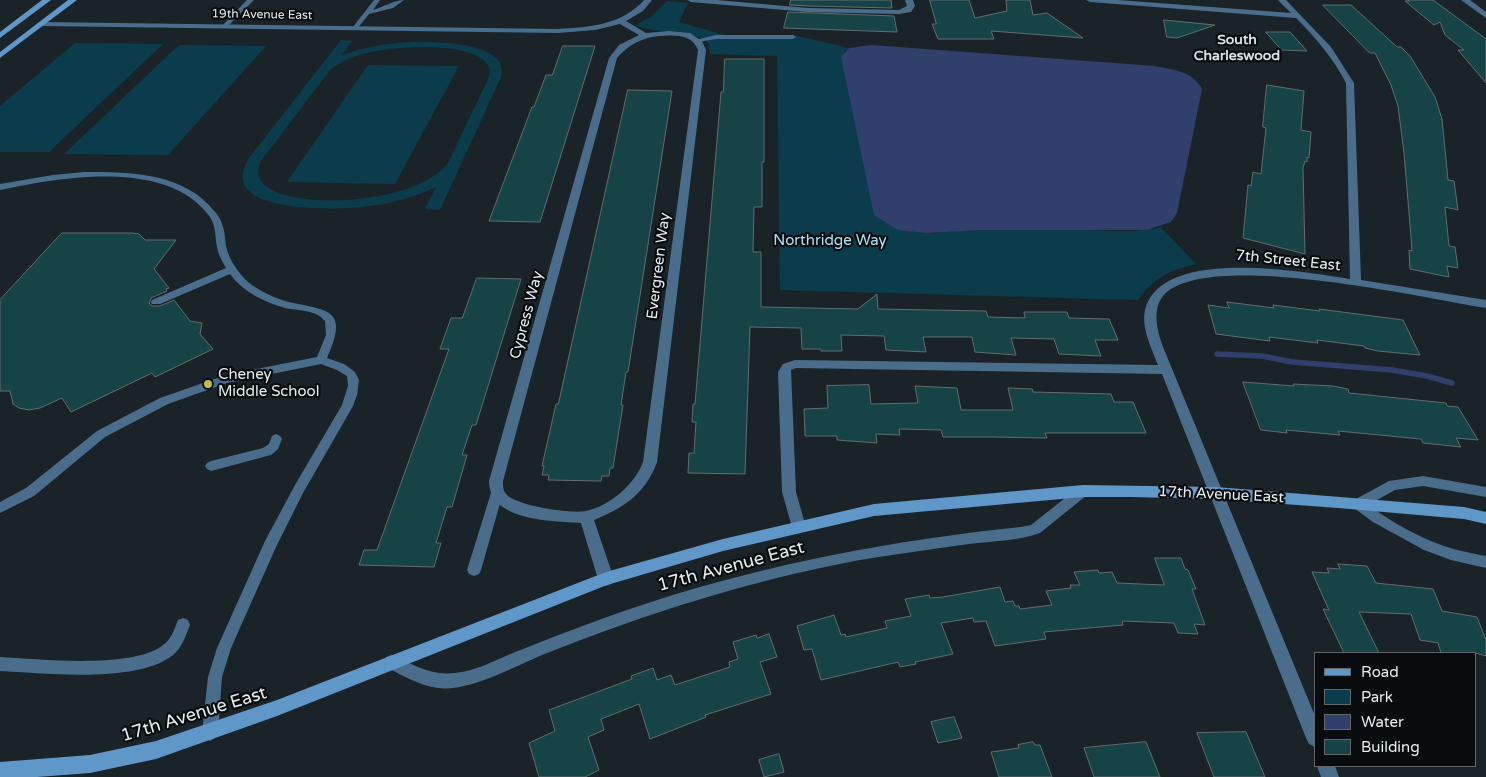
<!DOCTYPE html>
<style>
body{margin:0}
#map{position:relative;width:1486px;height:777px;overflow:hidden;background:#1a2428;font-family:"Varela Round",sans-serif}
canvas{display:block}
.legend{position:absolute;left:1314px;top:652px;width:162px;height:115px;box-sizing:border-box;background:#080c0e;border:1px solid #616668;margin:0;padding:6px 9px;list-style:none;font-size:15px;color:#e7eef0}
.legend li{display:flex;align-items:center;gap:10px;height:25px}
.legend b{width:25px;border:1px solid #616668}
</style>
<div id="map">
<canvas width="1486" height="777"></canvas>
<ul class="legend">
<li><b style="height:6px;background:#5e97c8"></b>Road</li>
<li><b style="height:14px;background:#0a3c4c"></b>Park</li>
<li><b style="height:14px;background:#313f6c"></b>Water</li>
<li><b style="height:14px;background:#164345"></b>Building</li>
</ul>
</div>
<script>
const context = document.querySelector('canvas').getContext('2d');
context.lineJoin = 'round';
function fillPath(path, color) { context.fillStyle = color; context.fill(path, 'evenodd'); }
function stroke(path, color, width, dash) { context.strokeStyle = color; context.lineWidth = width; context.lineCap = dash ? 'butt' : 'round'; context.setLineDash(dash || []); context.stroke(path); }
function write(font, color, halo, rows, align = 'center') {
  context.font = font + ' "Varela Round",sans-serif'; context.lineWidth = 4.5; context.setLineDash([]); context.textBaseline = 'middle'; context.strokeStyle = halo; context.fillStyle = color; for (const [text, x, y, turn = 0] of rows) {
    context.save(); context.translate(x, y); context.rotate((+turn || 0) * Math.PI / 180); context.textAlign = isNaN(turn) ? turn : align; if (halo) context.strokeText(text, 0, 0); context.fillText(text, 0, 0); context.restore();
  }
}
const green = new Path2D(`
 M667,1L688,3L679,22L724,35H793L849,48L844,52L926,233C971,230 1016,228 1061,229C1094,229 1128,235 1161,227L1196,264C1168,271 1156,276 1138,300L780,290L777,56L710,54L708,43C684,24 661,37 636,25L652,16Z
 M341,40L352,41L342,55C359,49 377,45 396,43C418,41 512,38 501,77L440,210L425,209L436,187C415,197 393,203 370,206C342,210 213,216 249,158ZM415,47C434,47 483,47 490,69L489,77L449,161C418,212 233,215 261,161L330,70C353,51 386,49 415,47Z
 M75,43L163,44L49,152H0V106Z
 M179,45L266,46L168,155L64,154Z
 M368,65L459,66L395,184L287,182Z`);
const water = new Path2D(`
 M871,45L1155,66C1175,70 1192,71 1202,89L1177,213L1171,222L1147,230H982L926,233L898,230L874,215L841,57L849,48Z`);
const stream = new Path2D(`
 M1217,354L1262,356L1292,362L1392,370L1427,376L1452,383`);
const building = new Path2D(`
 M791,0H891L892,8L808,6L790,5Z
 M930,0H969L975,18L1007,11L1006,0H1030L1033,15L1047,13L1083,38L991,31L994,39H938L932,24H936Z
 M1408,0H1433L1486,39V83L1458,50H1464L1445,35L1440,22L1434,25L1405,1H1409Z
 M1323,5H1351L1397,47H1401L1410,56L1435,97L1442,119L1448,180L1454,181L1458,210L1445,207L1449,246L1455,247L1458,268L1447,266L1449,277L1410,269L1409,250L1412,251L1411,237L1404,153L1398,106L1391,85L1375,53H1370Z
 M788,12L894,16L897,32L784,28Z
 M1164,20L1215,25L1177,38L1167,37Z
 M1266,32H1290L1307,51L1282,50Z
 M563,46H595L540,222L489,221L532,107H534L546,75H552Z
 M725,59H764V162H762V207H754L753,252H761V307L858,309L877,294L878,309L986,311L988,317L1025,318L1024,312H1067L1069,318L1109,319L1118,340H1095L1101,356L1059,354L1054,339L1011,338L1016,355L975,352L972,337H923L926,352L886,350L884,336L841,335L842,351H821V349H802L801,328L750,327L745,474L688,473L689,453H694L696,422H692L693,404H695L721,92H723Z
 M1267,85L1304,91L1301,130L1311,132L1309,158L1307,157V162L1305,161L1303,168L1305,254L1243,238L1248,185L1251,186L1253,172L1261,174L1266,128L1263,127Z
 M628,90L672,91L628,372H626L621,405H623L613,468H610L609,476H602L601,481L548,480L549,475H542L544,466H542L556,404H558Z
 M62,233H132L139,234L145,240H176L154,269L169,288L166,289L167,291L151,298L149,303L152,306H160L174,300L190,321L202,323L200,334L213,349L155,377L152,373L71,412L62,398L40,408L29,410L19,408L13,404L10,391H0V300Z
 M477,278L521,279L476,425H472L462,455H467L452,507H447L436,543H441L434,567L359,565L364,550H377L449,349H440L451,318H462Z
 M1227,302L1274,308L1273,305L1320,311L1319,309L1403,320L1420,355L1378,351L1365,348L1364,346L1317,340L1318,343L1269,337L1270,341L1216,334L1208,305L1229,308Z
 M1243,382L1294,386L1293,384L1333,386L1348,389L1349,393L1446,403L1447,406L1458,407L1478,440L1456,438L1461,447L1423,443L1421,439L1338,431L1340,435L1286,430L1287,433L1261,430Z
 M869,385L871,404L918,403L915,386L957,388L961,410H1013L1008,388L1032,389L1033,392L1111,394L1114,402H1133L1146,433H1045L1047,438L992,437H943L941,430L899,429L900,435L876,434L877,443L837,440V436H805L804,409L828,408L827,386Z
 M1155,558H1181L1185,569L1188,570L1196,589H1192L1205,625L1194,624L1198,634L1178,633L1174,623L1122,621L1123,625L1044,632L1046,639L995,646L986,621L974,622L973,618L941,623L953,654L915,662L916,664L900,667L898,662L821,680L812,649L804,650L797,626L834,615L841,635L845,634L846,637L887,628L885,621L911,616L905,599L929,595L930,598L943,597L1000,587L1005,602L1013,601L1015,606H1019L1020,609L1052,605L1046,591L1071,588L1070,585H1080L1074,572L1098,570L1099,573L1112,572L1117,583L1164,585Z
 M1338,564L1367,566L1376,583L1433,589L1442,611L1477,617L1486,640V656L1475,653H1441L1438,643L1420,640L1411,614L1359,612L1379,653H1344L1323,609L1329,610L1312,572L1329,573L1327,568L1340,569Z
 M769,634L777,657L760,662L771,694L705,715L706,717L650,739L639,704L601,719L604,730L588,737L599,770L585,777H539L529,743L555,731L549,710L632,679L631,676L653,668L657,680L671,675L675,685L730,667L729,662L738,659L733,642L756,635L757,638Z
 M954,717L962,738L938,743L931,722Z
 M1246,732L1265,777H1214L1197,733Z
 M1033,742L1035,745H1040L1052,777H999L991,752L1019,748L1018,745Z
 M1146,742L1160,777H1094L1084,748Z
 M779,754L784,772L764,777L759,760Z`);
const lane = new Path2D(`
 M247,0H254L227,27H223V25Z
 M374,0H380L373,10C383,7 395,0 404,0L393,8L369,14L357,29H353V27Z
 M716,35H793L796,37L793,39H716L698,42L695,40Z
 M84,172C127,172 177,172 209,205C214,211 220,216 222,224C225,231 225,239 226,246C229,260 238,272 248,282C258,290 272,297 285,301C325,311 351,306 327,358L344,364L355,372L359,380L357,395L353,406L303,493L276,547L231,648L222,677L218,733L215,738L210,741L205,738L202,733L208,677L217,648L265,541L295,485L342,405L348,386L347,376L337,370L321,364L227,383L168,404L105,437L34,496L0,513V502L26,488L97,431L160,398L226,375L317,357L326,335L325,321C315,309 299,311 285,308C264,302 243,292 230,274L160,304H152L151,302L152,300L226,268C222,261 218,254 217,247C215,237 216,226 210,217C168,158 61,177 0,190V184L53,175Z
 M276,434L280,436L282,439L278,449L271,455L211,471L207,469L205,466L207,463L211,461L263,448L269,444L272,436Z
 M1423,476L1486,487V497L1423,486L1395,490L1368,505C1391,521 1417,537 1444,546C1458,551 1472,553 1486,556V568L1451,560L1424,550L1373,522L1354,508L1352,504L1354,500L1389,481Z
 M1083,486L1087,487L1089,491L1087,495L1040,533C1017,541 993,541 969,544C933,549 896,554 860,560C751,580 645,614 542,655C513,667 469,692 438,688C420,686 402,675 386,667L384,662L386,657L391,655C413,664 430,676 455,673C478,671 501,657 523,649C565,632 608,616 651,602C772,563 895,540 1021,527L1031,525L1079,487Z
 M497,488L501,489L503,493L481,570L479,574L474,576L469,574L467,570L491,493L493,489Z
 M183,618L188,620L190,625C186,635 182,648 173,655C137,684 45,673 0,671V657C40,659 130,669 162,646C171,640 174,630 178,620Z`);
const street = new Path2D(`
 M644,0H652L643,11L626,21L646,33L669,31L690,33L702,41L706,50L657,462C646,493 624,508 594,520L614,579L611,584L606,586L601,584L598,579L581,523C551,521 489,521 489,481L609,58L619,45L639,35L620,24L595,30L558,33L43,26L39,24L43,22L558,29C590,27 622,25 644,0ZM660,36C675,35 692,34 698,50L643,462C635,484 610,506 586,511C571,514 518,506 507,495C503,491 503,487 503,481L617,58C628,45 643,37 660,36Z
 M687,0H716L808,8L899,10L907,6L905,0H913L915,6L911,12L899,14L808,12L691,2Z
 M1086,0H1118L1291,13L1278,0H1286L1331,47L1354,83L1361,280L1486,300V308C1420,297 1219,252 1168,291C1150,305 1157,330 1163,347L1315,716V747L1309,744L1306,738L1162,374L796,368L791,370L796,492L806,527L804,531L799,533L794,531L792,527L782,492L778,372L783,364L795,360L1158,365C1152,349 1141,328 1145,310C1161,246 1304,272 1350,279L1346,83C1333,58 1316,38 1296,18L1090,2Z
 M1461,0H1470L1486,12V18Z
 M1317,766H1335L1339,777H1321Z`);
const secondary = new Path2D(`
 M42,0H51L0,38V32Z
 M68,0H77L0,58V52Z
 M1083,485L1216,487L1464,507L1486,512V524L1464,519L1338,508L1216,499L1131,497H1083L874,516L723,551L607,585L277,716L156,759L90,773L37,777H0V762L90,755L156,741L277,700L606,572L723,539L874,504Z`);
const markers = [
 [208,384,5,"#c0be41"]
];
const farStreetnames = [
 ["19th Avenue East",262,15,1]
];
const farNeighbourhoodnames = [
 ["South",1237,40],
 ["Charleswood",1237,56]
];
const parkNames = [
 ["Northridge Way",830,241]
];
const streetNames = [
 ["7th Street East",1288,261,6],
 ["Evergreen Way",659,266,-83],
 ["Cypress Way",527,315,-75],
 ["17th Avenue East",1221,495,3]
];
const poiNames = [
 ["Cheney",218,375],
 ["Middle School",218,392]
];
const nearStreetnames = [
 ["17th Avenue East",731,567,-15],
 ["17th Avenue East",194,715,-17]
];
fillPath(green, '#0a3c4c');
fillPath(water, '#313f6c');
stroke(stream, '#313f6c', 5.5);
fillPath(building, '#164345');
stroke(building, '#616d6e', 1);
fillPath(lane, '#4a6d8c');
fillPath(street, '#4a6d8c');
fillPath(secondary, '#5e97c8');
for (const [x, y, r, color] of markers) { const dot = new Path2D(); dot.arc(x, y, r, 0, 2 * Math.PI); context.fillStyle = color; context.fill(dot); stroke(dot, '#080c0e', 2); }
write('12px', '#e7eef0', '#080c0e', farStreetnames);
write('bold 14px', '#d4e1e6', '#080c0e', farNeighbourhoodnames);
write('15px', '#a8e2f8', '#080c0e', parkNames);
write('15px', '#e7eef0', '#080c0e', streetNames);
write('15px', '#e7eef0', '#080c0e', poiNames, 'left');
write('18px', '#e7eef0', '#080c0e', nearStreetnames);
</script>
